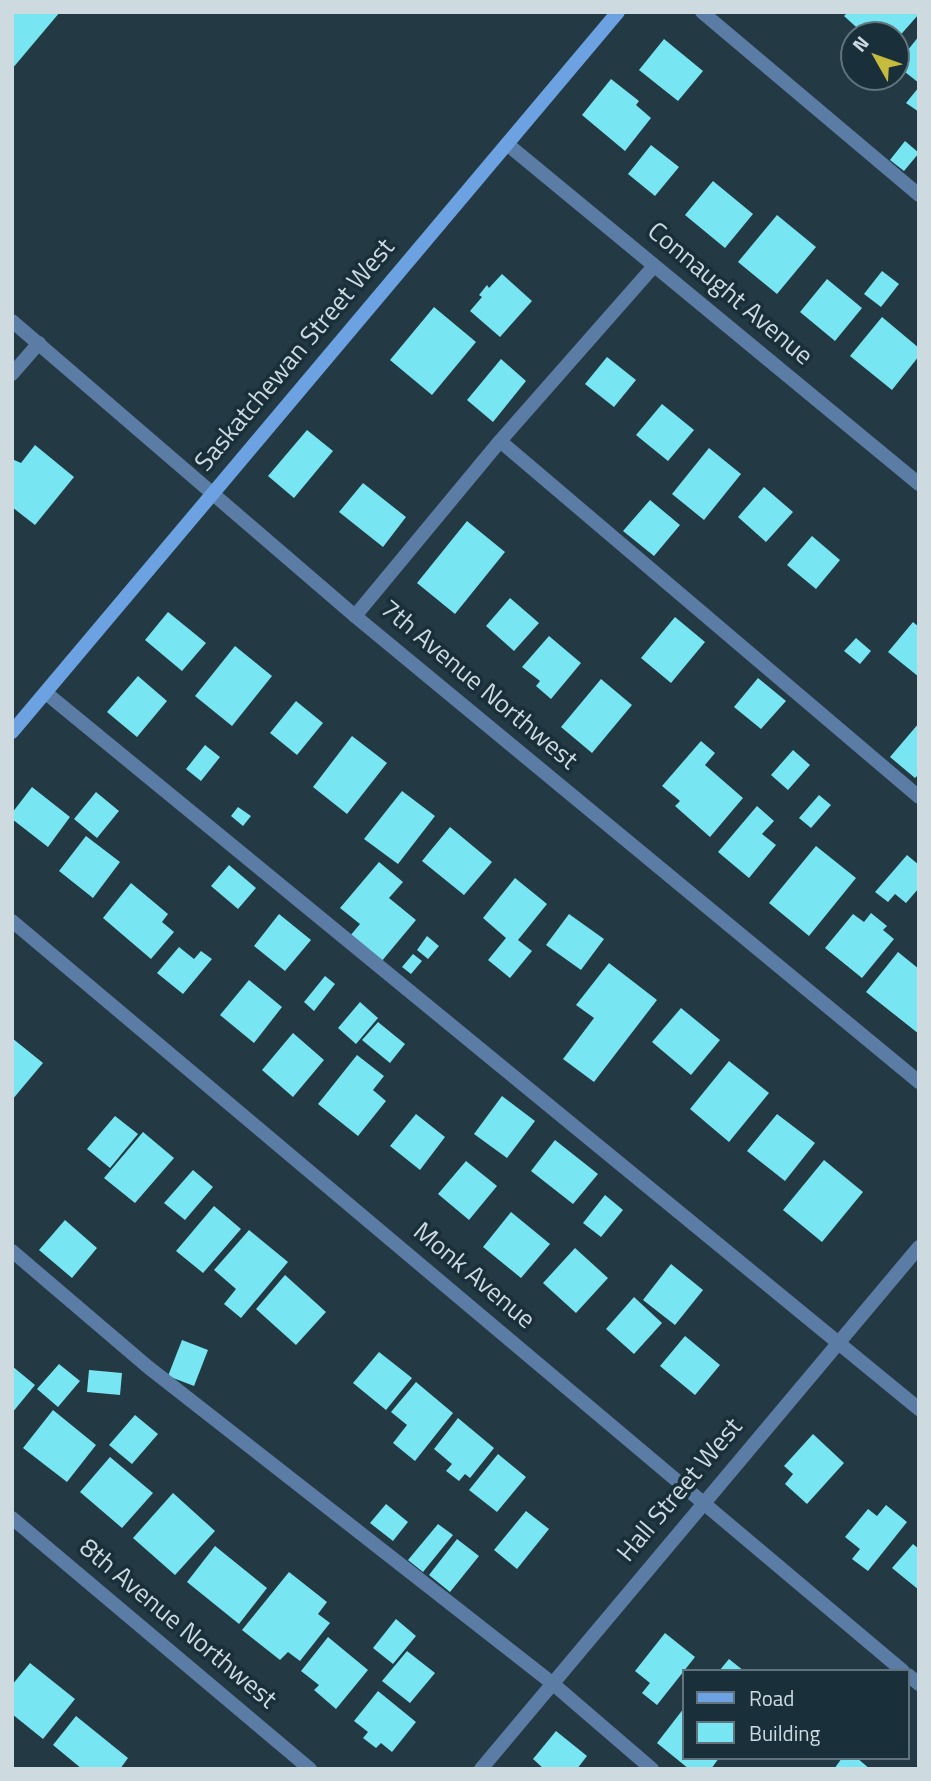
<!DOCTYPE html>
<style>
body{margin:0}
#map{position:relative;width:931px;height:1781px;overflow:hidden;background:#233a44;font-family:"Titillium Web",sans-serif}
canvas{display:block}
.frame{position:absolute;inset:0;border:14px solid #cddbe1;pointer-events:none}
.legend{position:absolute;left:682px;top:1669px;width:228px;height:91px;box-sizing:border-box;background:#192f3a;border:2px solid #61747d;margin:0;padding:9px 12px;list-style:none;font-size:21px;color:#cddbe1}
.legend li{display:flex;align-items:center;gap:14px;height:35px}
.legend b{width:35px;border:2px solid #61747d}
.north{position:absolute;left:840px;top:21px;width:70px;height:70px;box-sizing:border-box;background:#192f3a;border:2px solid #61747d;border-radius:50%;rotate:310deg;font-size:19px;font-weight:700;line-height:28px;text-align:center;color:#cddbe1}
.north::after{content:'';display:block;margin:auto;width:24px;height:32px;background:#c5bc3d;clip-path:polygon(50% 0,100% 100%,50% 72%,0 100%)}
</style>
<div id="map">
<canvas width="931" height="1781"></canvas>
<div class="frame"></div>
<ul class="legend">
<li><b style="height:9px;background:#6da2e2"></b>Road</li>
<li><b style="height:19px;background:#77e6f2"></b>Building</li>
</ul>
<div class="north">N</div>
</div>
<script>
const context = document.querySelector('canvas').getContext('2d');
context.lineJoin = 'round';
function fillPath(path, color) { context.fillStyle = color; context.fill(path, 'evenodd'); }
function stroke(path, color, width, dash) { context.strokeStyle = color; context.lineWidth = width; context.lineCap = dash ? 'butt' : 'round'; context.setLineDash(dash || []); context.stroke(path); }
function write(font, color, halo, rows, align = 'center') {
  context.font = font + ' "Titillium Web",sans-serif'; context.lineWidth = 7; context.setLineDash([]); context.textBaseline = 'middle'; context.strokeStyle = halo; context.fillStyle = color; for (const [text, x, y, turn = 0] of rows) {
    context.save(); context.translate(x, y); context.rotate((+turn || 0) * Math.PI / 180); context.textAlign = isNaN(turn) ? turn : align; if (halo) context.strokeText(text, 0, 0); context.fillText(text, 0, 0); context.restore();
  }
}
const building = new Path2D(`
 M12,12H60L12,69Z
 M848,12H919V14L896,40V35H865L844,16Z
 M919,36V83L896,65Z
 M664,39L703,71L678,101L639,70Z
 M611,79L639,101L636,105L651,118L625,151L582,115Z
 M919,87V112L906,103Z
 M905,141L919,153L904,171L890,160Z
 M651,145L679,167L655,196L628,174Z
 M713,181L753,214L725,248L685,215Z
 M777,215L816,247L777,294L738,262Z
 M882,271L899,284L881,307L864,294Z
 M502,274L532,301L500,337L470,311L482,297L479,295L487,285L489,288Z
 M827,279L862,308L835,341L800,312Z
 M434,307L476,342L432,395L390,360Z
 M882,317L919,348V356L892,390L850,356Z
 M607,357L636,380L614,407L585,384Z
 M501,359L526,381L493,422L467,400Z
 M662,404L694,430L668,461L636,435Z
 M307,430L333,451L294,498L268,476Z
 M35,445L74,477L35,525L12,507V459L21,463Z
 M709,448L741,474L704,520L672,494Z
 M363,483L406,517L383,547L339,512Z
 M764,487L793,512L766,542L738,517Z
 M650,500L680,525L654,556L623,531Z
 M467,521L505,552L455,614L417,583Z
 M812,536L840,560L816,589L787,565Z
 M510,598L539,623L514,651L486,626Z
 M168,612L206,643L182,671L145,640Z
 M675,617L705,642L671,683L641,658Z
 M913,622L919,627V677L888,652Z
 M549,636L581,663L551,699L536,686L540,681L522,667Z
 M856,638L871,651L860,664L844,651Z
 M235,646L272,676L232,726L195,696Z
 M138,676L167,701L137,737L107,712Z
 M758,678L786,701L761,729L734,707Z
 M601,679L632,705L592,753L561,727Z
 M296,701L323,723L297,755L270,733Z
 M919,723V774L915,778L890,757Z
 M352,736L387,763L347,814L313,787Z
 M701,741L715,753L705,765L743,798L710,837L675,806L680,801L662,786Z
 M205,745L220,757L201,781L186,769Z
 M793,750L810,765L788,790L771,775Z
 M32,787L70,817L48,847L12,819V813Z
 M402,791L435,816L398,864L364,839Z
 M96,792L119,811L97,838L74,819Z
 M819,795L831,805L811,828L799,818Z
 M757,806L774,821L762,834L776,845L749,878L718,852Z
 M238,807L251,816L243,826L231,816Z
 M450,827L492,862L464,895L422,861Z
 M86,836L120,862L93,898L59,871Z
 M816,846L856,878L809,936L769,903Z
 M907,855L919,865V888L906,903L895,894L888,902L875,892Z
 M379,862L403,882L389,898L416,920L381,962L350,936L360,924L340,908Z
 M229,865L256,888L238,909L211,886Z
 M515,878L547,904L518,940L532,951L510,978L488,960L506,938L483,918Z
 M131,883L168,914L162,922L174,932L151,959L103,918Z
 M871,913L887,926L883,930L894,939L862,978L825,948L853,914L864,922Z
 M279,914L311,940L285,971L254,946Z
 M569,914L604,939L581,970L546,945Z
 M427,936L439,946L428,959L417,950Z
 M179,947L194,959L201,951L212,959L183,994L157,973Z
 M898,952L919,969V1034L866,992Z
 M413,954L422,961L411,974L402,967Z
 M609,963L657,1000L594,1082L563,1059L594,1018L576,1005Z
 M325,976L335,984L314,1011L304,1002Z
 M249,980L282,1007L254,1043L220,1015Z
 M360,1002L378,1018L356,1044L338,1028Z
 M681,1008L720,1040L691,1075L652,1042Z
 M378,1022L405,1044L390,1063L362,1040Z
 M293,1033L324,1060L293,1097L262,1070Z
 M12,1038L43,1063L12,1100Z
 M357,1055L384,1076L373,1090L386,1101L358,1136L318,1104Z
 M729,1061L769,1093L729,1142L690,1109Z
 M502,1096L535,1121L507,1158L474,1134Z
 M416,1114L445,1137L420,1170L390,1146Z
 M777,1114L815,1143L785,1181L747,1151Z
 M115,1116L138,1134L110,1168L87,1149Z
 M143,1132L174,1158L135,1203L104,1178Z
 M555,1140L598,1174L573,1204L531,1171Z
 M824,1160L863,1192L822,1242L783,1210Z
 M466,1161L497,1186L469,1220L438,1194Z
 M193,1170L213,1187L185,1220L164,1203Z
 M605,1195L623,1210L601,1237L583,1223Z
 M214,1206L241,1229L203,1273L176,1251Z
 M511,1212L550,1244L521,1278L483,1247Z
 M65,1220L97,1248L72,1278L39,1250Z
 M249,1230L288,1262L241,1318L224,1304L236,1289L214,1270Z
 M575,1248L608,1278L576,1313L543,1283Z
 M671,1264L703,1290L675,1325L643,1300Z
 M285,1275L326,1312L296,1345L256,1309Z
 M634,1297L662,1323L634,1354L606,1329Z
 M685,1336L720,1365L695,1395L660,1366Z
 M182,1340L208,1350L194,1386L168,1376Z
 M379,1352L412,1378L386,1410L353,1383Z
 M59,1364L80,1381L58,1407L37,1389Z
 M12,1366L35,1385L12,1413Z
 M89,1370L122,1373L120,1395L87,1392Z
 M416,1382L453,1413L415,1461L393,1443L407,1425L391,1412Z
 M53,1410L96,1445L67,1482L23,1448Z
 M135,1415L158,1434L132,1464L109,1445Z
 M458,1418L494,1448L470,1478L465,1474L459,1481L446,1471L452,1464L434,1449Z
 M813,1434L844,1463L807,1504L785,1484L793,1474L784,1466Z
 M498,1454L526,1477L497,1512L469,1490Z
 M110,1457L153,1493L122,1528L80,1492Z
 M173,1493L215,1531L175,1575L133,1538Z
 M386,1504L408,1522L393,1541L370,1523Z
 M886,1505L907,1522L868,1571L852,1559L860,1549L845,1537L868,1509L877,1516Z
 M526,1511L549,1529L517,1569L494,1550Z
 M438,1524L453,1535L423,1572L408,1560Z
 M457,1539L479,1556L450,1592L429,1575Z
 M913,1544L919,1549V1590L892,1568Z
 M215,1546L267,1588L239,1624L187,1582Z
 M289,1572L327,1602L318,1614L330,1623L300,1661L288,1652L280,1660L242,1630Z
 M396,1619L416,1636L393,1664L373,1648Z
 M665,1633L695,1657L657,1705L642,1693L650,1683L635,1671Z
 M328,1637L368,1670L336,1709L314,1690L319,1685L301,1671Z
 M407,1651L435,1673L410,1703L382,1681Z
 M729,1659L744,1671H719Z
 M30,1663L75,1699L43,1739L12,1714V1685Z
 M378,1691L416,1722L392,1752L381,1743L376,1748L363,1738L368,1732L354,1721Z
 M684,1708V1758H719L711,1769H689L657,1743Z
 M76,1716L128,1758L120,1769H82L53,1745Z
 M556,1731L587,1756L577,1769H544L533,1759Z
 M842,1758H857L870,1769H834Z`);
const lane = new Path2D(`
 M702,12L919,195
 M12,374L39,343
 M500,441L654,266
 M355,616L500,441L919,797
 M46,693L919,1409
 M12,1251L148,1367L552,1683L652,1769`);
const street = new Path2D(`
 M507,144L919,484
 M12,321L355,616L919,1082
 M12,921L903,1671
 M12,1518L310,1769
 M908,1675L919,1684
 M481,1769L919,1247`);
const secondary = new Path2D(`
 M12,732L618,12`);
const streetNames = [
 ["Connaught Avenue",729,295,40],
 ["Saskatchewan Street West",296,356,-50],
 ["7th Avenue Northwest",478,686,40],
 ["Monk Avenue",473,1277,40],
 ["Hall Street West",681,1491,-50],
 ["8th Avenue Northwest",177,1625,40]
];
fillPath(building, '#77e6f2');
stroke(lane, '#5b7ca4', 14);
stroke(street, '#5b7ca4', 14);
stroke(secondary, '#6da2e2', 14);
write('26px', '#cddbe1', '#192f3a', streetNames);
</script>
